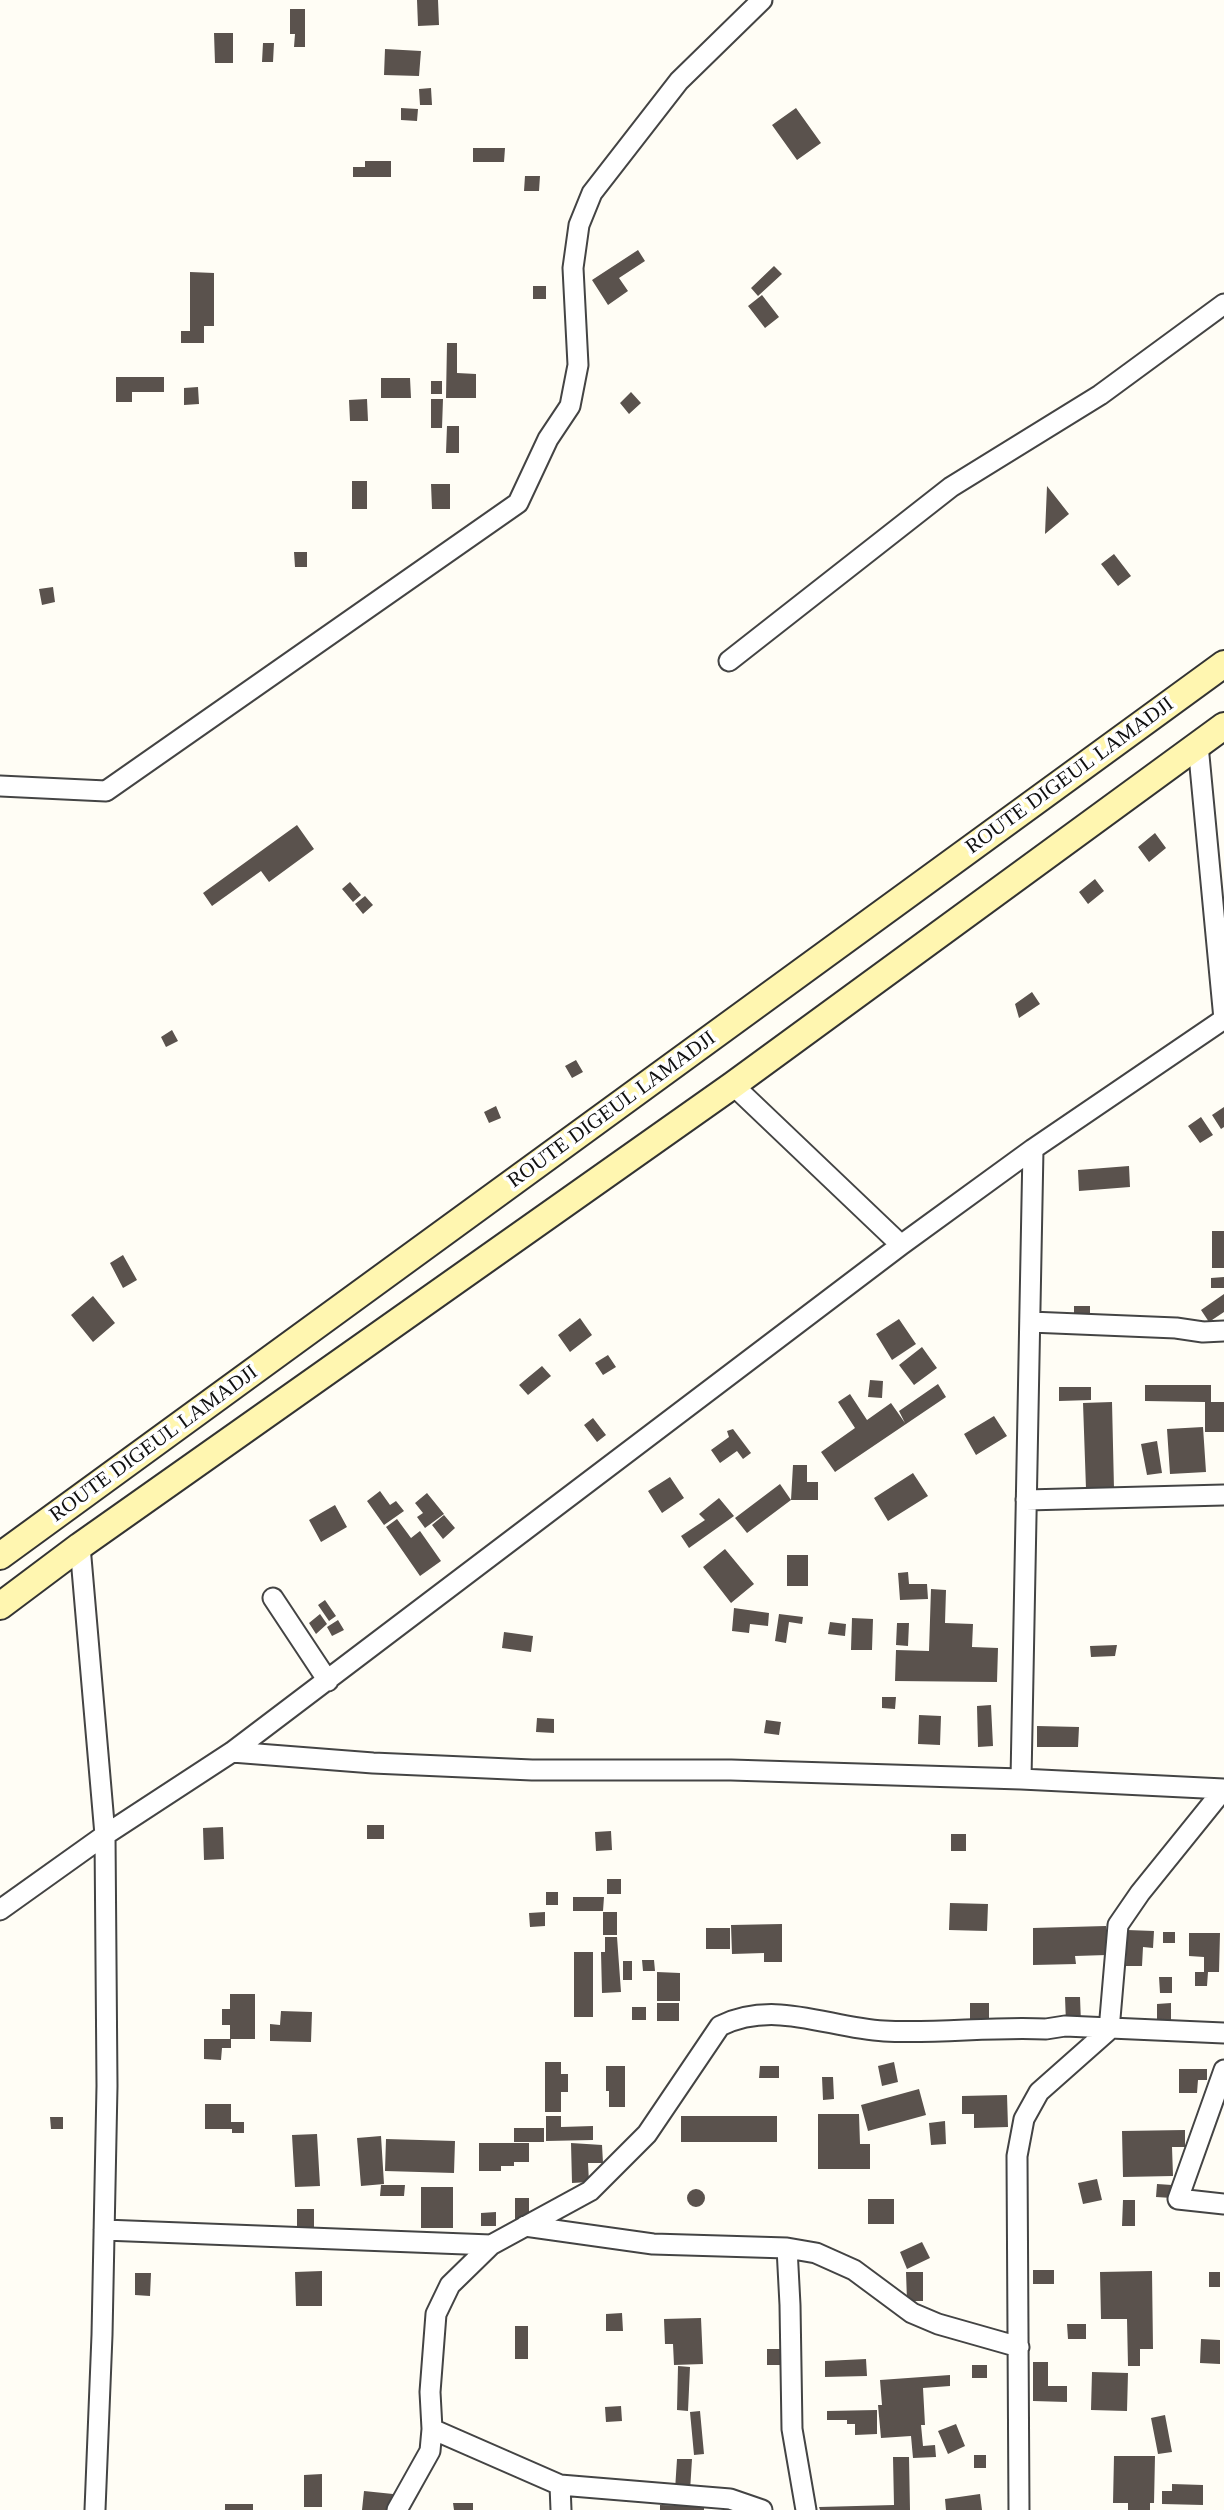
<!DOCTYPE html>
<style>
body{margin:0}
canvas{display:block;background:#fffdf5}
</style>
<canvas width="1224" height="2510"></canvas>
<script>
const context = document.querySelector('canvas').getContext('2d');
context.lineJoin = 'round';
function fillPath(path, color) { context.fillStyle = color; context.fill(path, 'evenodd'); }
function stroke(path, color, width, dash) { context.strokeStyle = color; context.lineWidth = width; context.lineCap = dash ? 'butt' : 'round'; context.setLineDash(dash || []); context.stroke(path); }
function write(font, color, halo, rows, align = 'center') {
  context.font = font + ' Georgia,serif'; context.lineWidth = 7; context.setLineDash([]); context.textBaseline = 'middle'; context.strokeStyle = halo; context.fillStyle = color; for (const [text, x, y, turn = 0] of rows) {
    context.save(); context.translate(x, y); context.rotate((+turn || 0) * Math.PI / 180); context.textAlign = isNaN(turn) ? turn : align; if (halo) context.strokeText(text, 0, 0); context.fillText(text, 0, 0); context.restore();
  }
}
const building = new Path2D(`
 M417,0H438L439,25L418,26Z
 M290,9H305V47H294L295,34H290Z
 M214,33H233V63H215Z
 M263,43H274L273,62H262Z
 M385,49L421,51L419,76L384,75Z
 M431,88L432,105H420L419,89Z
 M401,108L418,109L417,121L401,120Z
 M796,108L821,143L797,160L772,125Z
 M473,148H505L504,162H473Z
 M365,161H391V177H353V167H365Z
 M525,176H540L539,191H524Z
 M638,250L645,261L619,278L628,291L608,305L592,280Z
 M774,266L782,274L758,296L751,288Z
 M190,272L214,273V326H204V343H181V331H190Z
 M533,286H546V299H533Z
 M762,295L779,317L765,328L748,306Z
 M447,343H457V373L476,374V398H446Z
 M116,377H164V392H132V402H116Z
 M381,378H410L411,398H381Z
 M431,381H442V394H431Z
 M198,387L199,404L184,405V388Z
 M631,392L641,403L629,414L620,403Z
 M367,399L368,421H350L349,400Z
 M431,399H443L442,428H431Z
 M447,426H459V453H446Z
 M352,481H367V509H352Z
 M431,484H450V509H432Z
 M1047,486L1069,514L1045,534Z
 M294,552H307V567H295Z
 M1114,554L1131,576L1118,586L1101,564Z
 M53,587L55,602L42,605L39,589Z
 M297,825L314,849L269,882L261,871L212,906L203,893Z
 M1155,833L1166,848L1149,862L1138,847Z
 M1095,879L1104,891L1088,904L1079,892Z
 M350,882L361,895L353,902L342,889Z
 M365,896L373,905L363,914L355,904Z
 M1032,992L1040,1004L1019,1018L1015,1004Z
 M172,1030L178,1041L166,1047L161,1037Z
 M576,1060L583,1072L572,1078L565,1066Z
 M496,1106L501,1118L489,1123L484,1112Z
 M1224,1107V1127L1221,1129L1212,1115Z
 M1201,1117L1213,1135L1200,1143L1188,1126Z
 M1129,1166L1130,1187L1079,1191L1078,1170Z
 M1212,1231H1224V1268H1212Z
 M123,1255L137,1280L123,1288L110,1263Z
 M1224,1277V1288H1211V1278Z
 M1224,1294V1312L1209,1322L1201,1310Z
 M93,1296L115,1323L93,1342L71,1315Z
 M1074,1306H1090V1317H1074Z
 M580,1318L592,1335L570,1352L558,1335Z
 M899,1319L916,1344L892,1360L876,1334Z
 M922,1347L937,1368L914,1385L899,1365Z
 M608,1355L616,1367L603,1375L595,1363Z
 M542,1366L551,1376L528,1395L519,1385Z
 M870,1380L883,1381L882,1398L868,1397Z
 M938,1384L946,1397L835,1472L821,1452L855,1428L838,1402L850,1394L867,1420L891,1403L905,1423L899,1411Z
 M1145,1385H1211V1402H1224V1432H1205V1402L1145,1401Z
 M1059,1387H1091V1400L1059,1401Z
 M1112,1402L1114,1489H1086L1083,1403Z
 M994,1416L1007,1436L976,1455L964,1434Z
 M593,1418L606,1435L597,1442L584,1425Z
 M1203,1427L1206,1472L1170,1474L1167,1429Z
 M733,1429L751,1453L743,1459L737,1451L720,1463L711,1450L729,1437L727,1431Z
 M1157,1441L1162,1473L1147,1475L1141,1444Z
 M793,1465H807V1482H818V1500H791L747,1533L735,1518L780,1484L791,1500Z
 M913,1473L928,1496L888,1521L874,1498Z
 M670,1477L684,1498L662,1513L648,1491Z
 M380,1491L390,1505L396,1501L404,1511L384,1525L367,1501Z
 M427,1493L444,1514L425,1528L417,1517L423,1513L415,1503Z
 M719,1498L734,1516L689,1548L681,1536L705,1520L699,1514Z
 M335,1505L347,1527L321,1542L309,1520Z
 M444,1515L455,1528L443,1539L432,1525Z
 M397,1519L411,1538L420,1531L441,1561L420,1576L386,1527Z
 M725,1549L754,1584L731,1603L703,1567Z
 M787,1555H808V1586H787Z
 M908,1572L909,1584H927L928,1599L900,1600L898,1573Z
 M931,1589L946,1590L945,1623L973,1624L972,1647L998,1648L997,1682L895,1681L896,1650L929,1651Z
 M325,1600L336,1616L329,1621L318,1605Z
 M734,1608L769,1613L768,1626L750,1624L749,1633L732,1631Z
 M320,1614L327,1624L316,1634L309,1623Z
 M779,1614L803,1617L802,1624L789,1622L786,1643L775,1641Z
 M852,1618L873,1619L872,1650H851Z
 M338,1620L344,1630L332,1636L327,1627Z
 M830,1622L846,1624L845,1636L828,1634Z
 M897,1623H909L908,1646L896,1645Z
 M504,1632L533,1636L531,1652L502,1648Z
 M1117,1645L1115,1656L1091,1657L1090,1646Z
 M882,1697H896L895,1709L882,1708Z
 M991,1705L993,1746L978,1747L977,1706Z
 M919,1715L941,1716L940,1745L918,1744Z
 M537,1718L554,1719V1733L536,1732Z
 M766,1720L781,1722L779,1735L764,1733Z
 M1037,1726L1079,1727L1078,1747H1037Z
 M367,1825H384V1839H367Z
 M223,1827L224,1859L204,1860L203,1828Z
 M611,1831L612,1850L596,1851L595,1832Z
 M951,1834H966V1851H951Z
 M607,1879H621V1894H607Z
 M546,1892H558V1905H546Z
 M573,1897H604L603,1911H573Z
 M950,1903L988,1904L987,1931L949,1930Z
 M545,1912V1926L530,1927L529,1913Z
 M603,1912H617V1935H603Z
 M782,1924V1962H764V1953L732,1954L731,1925Z
 M1106,1926L1107,1955L1075,1956L1076,1964L1033,1965V1928Z
 M706,1928H730V1949H706Z
 M1127,1930L1154,1931L1153,1948L1143,1947L1142,1966H1126Z
 M1163,1932H1175V1943H1163Z
 M1189,1933H1220L1219,1972H1208L1207,1986H1195V1972H1204V1957L1189,1956Z
 M605,1937H617L621,1992L602,1993L601,1952H605Z
 M574,1952H593V2017H574Z
 M642,1960H654L655,1971H643Z
 M623,1961H632V1980H623Z
 M657,1972L680,1973V2001H657Z
 M1159,1977H1172V1993H1160Z
 M230,1994H255V2039H230V2025H222V2009H230Z
 M1065,1997H1080L1081,2023H1066Z
 M657,2003H679V2021H657Z
 M970,2003H989V2025H970Z
 M1171,2003V2025H1157V2004Z
 M632,2007H646V2020H632Z
 M281,2011L312,2012L311,2042L270,2041V2024L280,2025Z
 M204,2039H231V2048H222L221,2060L204,2059Z
 M545,2062H561V2074H568V2092H561V2112H545Z
 M894,2062L898,2082L882,2086L878,2066Z
 M606,2066H625V2107H609V2091H606Z
 M760,2066H779V2078H759Z
 M1179,2069H1207V2080H1198L1197,2093H1179Z
 M822,2077H833L834,2099L823,2100Z
 M919,2089L926,2115L868,2131L861,2105Z
 M1007,2095L1008,2127L974,2128V2114H962V2096Z
 M205,2104H231V2122H244V2133H232V2129H205Z
 M818,2114H859L860,2144H870V2169H818Z
 M546,2116H561V2127L593,2126V2140L546,2141Z
 M681,2116H777V2142H681Z
 M50,2117H63V2129H51Z
 M945,2121L946,2144L931,2145L929,2123Z
 M514,2128H544V2142H514Z
 M1185,2130V2147H1172L1173,2176L1123,2177L1122,2131Z
 M317,2134L320,2186L295,2187L292,2135Z
 M381,2136L384,2184L361,2186L357,2138Z
 M386,2139L455,2141L454,2173L385,2171Z
 M479,2143H529V2162H514V2166H501V2171H479Z
 M571,2143L602,2145L603,2163H588L589,2182L572,2183Z
 M1097,2179L1102,2200L1083,2204L1078,2183Z
 M1157,2184L1172,2185V2198L1156,2197Z
 M381,2185H405L404,2196H380Z
 M421,2187H453V2228H421Z
 M687 2198a9 9 0 1 1 18 0a9 9 0 1 1-18 0Z
 M515,2198H529V2223H515Z
 M868,2199H894V2224H868Z
 M1123,2200H1135V2226H1122Z
 M297,2209H314V2230H297Z
 M496,2212V2226H481V2213Z
 M922,2242L930,2258L907,2269L900,2252Z
 M1033,2270H1054V2284H1033Z
 M322,2271V2306H296L295,2272Z
 M1152,2271L1153,2349H1140V2366H1128L1127,2319H1101L1100,2272Z
 M906,2272H923V2301H907Z
 M1209,2272H1220V2287H1209Z
 M135,2273H151L150,2296L135,2295Z
 M622,2313L623,2331H606V2314Z
 M701,2318L703,2364L674,2365L673,2344H665L664,2319Z
 M1067,2324H1086V2339H1068Z
 M515,2326H528V2359H515Z
 M1201,2339L1220,2340V2364L1200,2363Z
 M767,2349H781V2365H767Z
 M866,2359L867,2376L825,2377V2361Z
 M1033,2362H1048V2386H1067V2402L1033,2401Z
 M972,2365H987V2378H972Z
 M678,2366L690,2367L688,2411L677,2410Z
 M1092,2372L1128,2373L1127,2411L1091,2410Z
 M950,2375V2386L923,2388L925,2425H921L923,2446L935,2445L936,2457L913,2458L911,2436L881,2438L878,2405H882L880,2380Z
 M621,2406L622,2421L606,2422L605,2407Z
 M877,2410V2434L855,2435V2424H847V2420H827V2411Z
 M700,2411L704,2454L694,2455L690,2412Z
 M1165,2415L1172,2452L1158,2454L1151,2418Z
 M956,2424L965,2446L948,2454L938,2431Z
 M974,2455H986V2468H974Z
 M1114,2456H1155L1154,2503H1150V2510H1128V2503H1113Z
 M893,2457H909L910,2510H820L819,2507L894,2505Z
 M677,2459H692L690,2491L675,2490Z
 M322,2474V2507H304V2475Z
 M1172,2484L1203,2485V2505L1162,2504V2491H1172Z
 M364,2491L393,2494L392,2510H362Z
 M980,2494L982,2510H946L945,2499Z
 M453,2503H473V2510H454Z
 M225,2504H253V2510H225Z
 M660,2505L704,2506V2510H660Z`);
const minor = new Path2D(`
 M729,661L951,487L1100,395L1224,304
 M1198,745L1224,1019
 M0,786L106,791L518,503L548,439L570,406L578,365L573,268L579,225L592,193L679,81L762,0
 M733,1085L901,1245
 M1030,1322L1176,1328L1203,1332L1224,1331
 M1026,1500L1224,1495
 M80,1546L105,1835L107,2086L102,2335L95,2510
 M273,1598L328,1681
 M232,1752L373,1763L532,1770H731L1021,1779L1224,1789
 M1021,1779L1033,1149
 M0,1910L105,1835L232,1752L901,1245L1033,1149L1224,1019
 M1224,2070L1178,2199L1224,2204
 M525,2226L653,2244L787,2248L816,2253L854,2270L912,2313L938,2324L1019,2347
 M104,2230L491,2245
 M787,2248L790,2305L792,2429L806,2510
 M432,2429L560,2485L561,2510
 M560,2485L730,2499L762,2510
 M397,2510L430,2451L432,2429L430,2392L436,2314L450,2285L491,2245L590,2191L647,2134L720,2026C775,1999 828,2028 884,2031C938,2034 993,2026 1046,2029L1065,2026L1224,2033
 M1019,2510L1017,2156L1024,2119L1039,2092L1109,2030L1118,1925L1140,1893L1224,1789`);
const secondary = new Path2D(`
 M0,1556L1224,664
 M0,1606L80,1546L733,1085L1224,726`);
const streetNames = [
 ["ROUTE DIGEUL LAMADJI",1070,776,-36],
 ["ROUTE DIGEUL LAMADJI",612,1110,-36],
 ["ROUTE DIGEUL LAMADJI",154,1444,-36]
];
fillPath(building, '#5a524d');
stroke(minor, '#444', 23);
stroke(secondary, '#333', 30);
stroke(minor, '#fff', 19);
stroke(secondary, '#fff6b0', 26);
write('21px', '#111', '#fff', streetNames);
</script>
